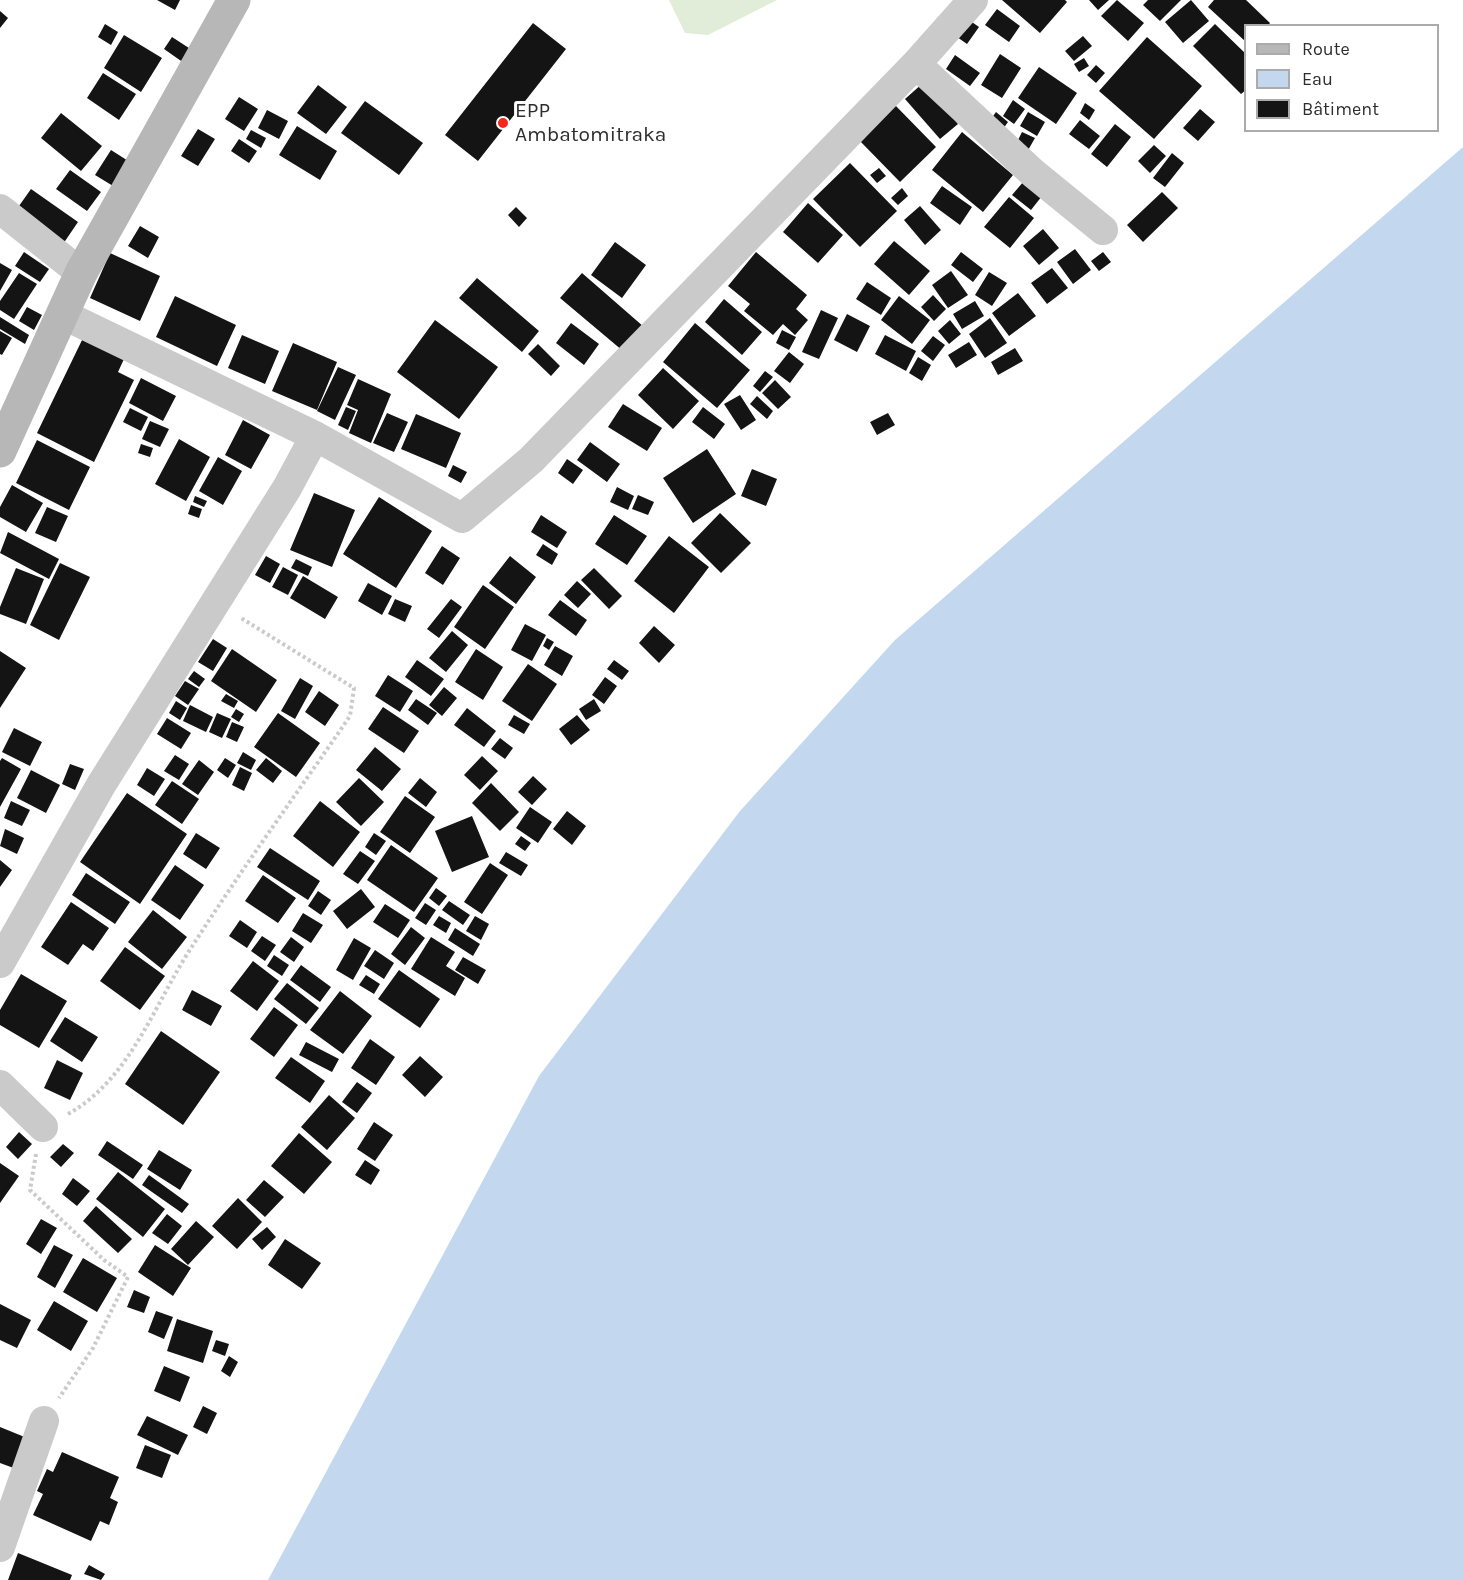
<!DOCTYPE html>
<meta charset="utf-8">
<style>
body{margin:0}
#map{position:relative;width:1463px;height:1580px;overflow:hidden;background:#fff;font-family:Karla,sans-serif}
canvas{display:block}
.legend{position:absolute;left:1244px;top:24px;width:195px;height:108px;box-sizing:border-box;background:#fff;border:2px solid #ababab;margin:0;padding:8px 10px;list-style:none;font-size:18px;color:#2d2d2d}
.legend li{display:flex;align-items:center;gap:12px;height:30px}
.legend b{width:30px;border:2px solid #ababab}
</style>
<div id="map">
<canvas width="1463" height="1580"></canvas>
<ul class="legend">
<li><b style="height:8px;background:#b7b7b7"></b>Route</li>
<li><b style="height:16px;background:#c3d8ee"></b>Eau</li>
<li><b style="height:16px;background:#141414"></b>Bâtiment</li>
</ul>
</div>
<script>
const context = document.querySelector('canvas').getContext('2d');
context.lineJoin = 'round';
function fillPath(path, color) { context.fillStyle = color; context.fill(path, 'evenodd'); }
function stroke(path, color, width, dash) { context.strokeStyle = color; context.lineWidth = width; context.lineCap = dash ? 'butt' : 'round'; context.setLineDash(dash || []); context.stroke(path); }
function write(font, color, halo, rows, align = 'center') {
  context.font = font + ' Karla,sans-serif'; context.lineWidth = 6; context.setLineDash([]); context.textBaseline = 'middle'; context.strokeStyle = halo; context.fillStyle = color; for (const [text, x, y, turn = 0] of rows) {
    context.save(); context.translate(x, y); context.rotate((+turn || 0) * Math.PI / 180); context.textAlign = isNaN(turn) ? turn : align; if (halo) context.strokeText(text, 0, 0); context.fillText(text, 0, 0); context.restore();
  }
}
const green = new Path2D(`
 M669,0H777L708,35L685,33Z`);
const water = new Path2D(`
 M1463,147V1580H268L539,1076L740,811L895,640Z`);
const building = new Path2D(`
 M157,0H180L175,10Z
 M1002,0H1065L1067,2L1040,33Z
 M1089,0H1109L1098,10Z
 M1117,0L1144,23L1128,41L1101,16Z
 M1148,0H1181L1160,21L1143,5Z
 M1191,0L1209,21L1183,43L1165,22Z
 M1214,0H1246L1270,23L1268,26H1246V42L1208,7Z
 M997,9L1020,26L1009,42L985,25Z
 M0,11L8,18L0,28Z
 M969,20L979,27L967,44L957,37Z
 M533,23L566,49L478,161L445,135Z
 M105,24L118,32L111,45L98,37Z
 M1215,24L1246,54V90L1241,94L1193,46Z
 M124,35L162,58L141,92L104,68Z
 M1083,36L1092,46L1074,61L1065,51Z
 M172,37L192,50L184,63L164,49Z
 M1147,37L1202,86L1154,139L1099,91Z
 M1000,54L1021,68L1002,98L981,85Z
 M955,55L980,73L970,86L946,69Z
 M1084,58L1089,66L1079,72L1074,64Z
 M1096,65L1105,73L1096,83L1087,75Z
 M1039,67L1077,93L1056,124L1018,98Z
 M103,73L136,94L119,120L87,98Z
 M923,83L958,124L940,139L905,99Z
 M318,85L347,107L326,134L297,113Z
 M239,97L258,109L244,131L225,119Z
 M1013,100L1025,109L1014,124L1003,116Z
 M365,101L423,143L399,175L341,133Z
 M1085,103L1095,110L1089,120L1080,113Z
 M895,105L936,147L900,182L859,140Z
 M1200,109L1215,122L1198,141L1183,128Z
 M267,110L288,121L279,139L258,128Z
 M996,112L1008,122L1003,129L991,119Z
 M1028,112L1045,122L1037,136L1020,126Z
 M61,113L102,146L81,171L41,138Z
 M1080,120L1100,136L1089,149L1069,134Z
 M1115,124L1131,137L1107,167L1091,154Z
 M297,126L337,151L320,180L279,155Z
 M198,129L215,139L198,166L181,156Z
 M251,130L266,138L261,148L246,139Z
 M962,132L1013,175L983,212L932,170Z
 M1022,132L1035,138L1027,152L1015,146Z
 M239,139L257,151L249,163L231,151Z
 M1154,145L1166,156L1150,173L1138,161Z
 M111,150L133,164L118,189L95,175Z
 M1172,153L1184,163L1165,187L1153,178Z
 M850,163L897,211L860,247L813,199Z
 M879,168L886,176L877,183L870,175Z
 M70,170L101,192L87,211L56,189Z
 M1024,181L1042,196L1031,210L1012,195Z
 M942,186L972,207L960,225L930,203Z
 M902,188L908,196L898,205L891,198Z
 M31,189L78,222L61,247L14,213Z
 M1162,192L1178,208L1143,242L1127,225Z
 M1009,197L1034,218L1010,248L984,227Z
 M808,203L843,235L818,263L783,232Z
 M920,206L941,230L925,245L904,220Z
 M516,207L527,218L519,227L508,215Z
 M140,226L159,237L148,258L128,246Z
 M1043,229L1059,248L1039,265L1023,246Z
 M894,241L930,271L909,295L874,264Z
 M615,242L646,265L622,298L591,275Z
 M1075,249L1091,270L1073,284L1057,262Z
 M24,252L49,269L40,282L15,266Z
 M756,252L807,295L796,309L808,320L795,335L783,324L773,335L744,311L750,304L728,286Z
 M961,252L983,269L973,282L951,265Z
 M1103,252L1111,262L1099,271L1091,261Z
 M110,253L160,276L140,321L90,298Z
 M0,263L12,270L0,291Z
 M1052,268L1068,288L1047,304L1031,283Z
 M951,271L968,295L948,308L932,285Z
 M989,272L1007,283L992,306L975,295Z
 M19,273L37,284L14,319L0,310V301Z
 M582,273L644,327L623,351L560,298Z
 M477,278L539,331L522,352L459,298Z
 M867,282L891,298L881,315L856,299Z
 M1018,293L1036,316L1009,336L992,313Z
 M933,295L946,309L934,321L921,307Z
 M175,296L236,325L217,366L156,337Z
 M899,296L930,320L912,344L881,320Z
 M724,299L762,332L742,355L705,322Z
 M975,301L984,316L962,329L953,314Z
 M27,307L42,315L34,330L19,321Z
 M821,310L838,318L819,359L802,352Z
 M847,314L870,326L857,352L834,340Z
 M0,317L29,335L25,344L0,329Z
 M990,318L1007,343L985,358L969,334Z
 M435,320L498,367L459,419L397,372Z
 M950,320L961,334L949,344L938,331Z
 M571,323L599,344L584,365L556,343Z
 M695,323L750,370L717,408L663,362Z
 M782,330L796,337L789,350L776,343Z
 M0,331L12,338L2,355L0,354Z
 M242,335L279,351L265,384L228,368Z
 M885,335L916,351L906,371L875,354Z
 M933,336L945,345L933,361L921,351Z
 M83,338L124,359L118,372L134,380L94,462L37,433Z
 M969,342L977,355L956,368L948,355Z
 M293,343L337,362L317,410L272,391Z
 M538,344L560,366L551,376L528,354Z
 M1015,348L1023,361L998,375L991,362Z
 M789,352L804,364L790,383L774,371Z
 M918,357L931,365L922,381L909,373Z
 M338,367L356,375L335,420L317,411Z
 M663,368L699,401L673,429L638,395Z
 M765,371L773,377L760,392L753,386Z
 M141,378L176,396L163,421L129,403Z
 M358,379L391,394L371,443L349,433L358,410L347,405Z
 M775,380L791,397L778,409L762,393Z
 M740,395L756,420L741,430L724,404Z
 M757,396L773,411L767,419L750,404Z
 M623,404L662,428L647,451L608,427Z
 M346,407L356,411L348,430L338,425Z
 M703,407L725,424L714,439L692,422Z
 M130,408L148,417L141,431L123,422Z
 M387,413L408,422L394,452L373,443Z
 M888,413L895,425L877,435L870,422Z
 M416,414L461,433L446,468L401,449Z
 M243,420L270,435L251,469L225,455Z
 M150,421L169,429L160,447L142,439Z
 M179,439L210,457L186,501L155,484Z
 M37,440L90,467L69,510L16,483Z
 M590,442L620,464L607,482L577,460Z
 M141,444L153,448L150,457L138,453Z
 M707,449L736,494L693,523L663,478Z
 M218,457L242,471L223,505L199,491Z
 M567,459L583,470L573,484L558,473Z
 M453,465L467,472L461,483L448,476Z
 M752,469L777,479L766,506L741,496Z
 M12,485L43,503L26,532L0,517V507Z
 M617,487L634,496L628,510L610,502Z
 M314,493L355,510L332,567L290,550Z
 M638,495L654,502L648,515L632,509Z
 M195,496L207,501L204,507L193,502Z
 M379,497L432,531L396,588L343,554Z
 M191,505L202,509L199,518L188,514Z
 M47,507L68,516L56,542L35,533Z
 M720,513L751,543L721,573L691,543Z
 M541,515L567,532L557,548L531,532Z
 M614,515L647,536L627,565L595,544Z
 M8,532L59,559L49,579L0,553Z
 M669,536L709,567L674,613L634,581Z
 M543,544L558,554L552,565L536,555Z
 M442,546L460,558L443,585L425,573Z
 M266,556L280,564L270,583L255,575Z
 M510,556L536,577L516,604L489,583Z
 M296,559L312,567L308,576L291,568Z
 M60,563L90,577L59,640L30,625Z
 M283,567L298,575L288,595L272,587Z
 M16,568L44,579L26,624L0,614V607Z
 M594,568L622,596L609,609L581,580Z
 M303,576L338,597L325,619L290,598Z
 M577,581L591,594L578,608L564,595Z
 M368,583L392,596L382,615L358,601Z
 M483,585L514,607L485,649L454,627Z
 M395,599L412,606L405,622L388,614Z
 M451,599L462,607L439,638L427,629Z
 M560,600L587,620L576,636L548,615Z
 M525,624L546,635L532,661L511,650Z
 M654,626L675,645L659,663L639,643Z
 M452,631L468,645L446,672L429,658Z
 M547,638L554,642L549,650L543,646Z
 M213,639L227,648L213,671L198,662Z
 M555,646L573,656L562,676L544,665Z
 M232,649L277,680L256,712L211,681Z
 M476,649L503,667L483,700L455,682Z
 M0,651L26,668L0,708Z
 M417,660L444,679L431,696L405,677Z
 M614,660L629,671L622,680L607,669Z
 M528,664L557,684L532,721L502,701Z
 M194,671L205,679L199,687L188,679Z
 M388,675L413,691L400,712L375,696Z
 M605,677L617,686L604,704L592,695Z
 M300,678L313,686L295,719L281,711Z
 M185,681L199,689L188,705L175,696Z
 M444,687L457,698L442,716L429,705Z
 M319,691L339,705L325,726L305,712Z
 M226,694L238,701L234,708L221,701Z
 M416,699L437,713L428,725L408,710Z
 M594,699L601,711L586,720L579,709Z
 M176,701L187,708L180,720L169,713Z
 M190,705L213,717L206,732L183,721Z
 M383,707L419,731L404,753L368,729Z
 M467,708L496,731L484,747L454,725Z
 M236,709L244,714L239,722L231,717Z
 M217,713L231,719L222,738L209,732Z
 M278,713L320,743L296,777L254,747Z
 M514,715L530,724L524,734L508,725Z
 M577,715L590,730L571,745L559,729Z
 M167,718L191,733L181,749L157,734Z
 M232,722L244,727L237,742L226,737Z
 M14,728L42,742L30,766L2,752Z
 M500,738L513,748L505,759L491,749Z
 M375,747L401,769L382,791L356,770Z
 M243,752L256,760L251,770L237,763Z
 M175,755L189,764L179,780L164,771Z
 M482,756L498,771L480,790L464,775Z
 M2,758L21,769L0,807V761Z
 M225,758L236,765L228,778L217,770Z
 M266,758L282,771L273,783L256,770Z
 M199,760L214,772L198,795L182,784Z
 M70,764L84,769L75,790L62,784Z
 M240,767L252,773L244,791L232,785Z
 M147,768L165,779L154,796L137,785Z
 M31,770L60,785L46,813L17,798Z
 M533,776L547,789L532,805L518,792Z
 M359,778L384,802L361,826L336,802Z
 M420,778L437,792L426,807L408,793Z
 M172,781L199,799L182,824L155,805Z
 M491,783L519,812L500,831L472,803Z
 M127,793L187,834L140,904L80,862Z
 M405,796L435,817L410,853L380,832Z
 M11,801L30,810L22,826L4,818Z
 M320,801L360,832L333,867L293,836Z
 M530,807L552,822L538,843L516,828Z
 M567,811L586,826L572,845L553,829Z
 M472,816L489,857L452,872L435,831Z
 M5,829L24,838L17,854L0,846Z
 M196,833L220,848L206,869L183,854Z
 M374,833L386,841L376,855L365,847Z
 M521,836L531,843L525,851L515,844Z
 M391,845L438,878L414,912L367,880Z
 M270,848L320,881L308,900L257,867Z
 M360,851L375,861L358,884L343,874Z
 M506,852L528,865L521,876L499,863Z
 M0,860L12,870L0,887Z
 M490,863L508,875L482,914L464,902Z
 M175,865L204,885L180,920L151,900Z
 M86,873L130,902L115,924L72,895Z
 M263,875L296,898L278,923L245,901Z
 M436,888L447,896L439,906L429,898Z
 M361,889L375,907L347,929L333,911Z
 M318,891L331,900L321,915L308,906Z
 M449,901L470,915L463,925L442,910Z
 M71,902L109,928L93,951L83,944L68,965L41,947Z
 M425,903L436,910L426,925L415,918Z
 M385,904L410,920L398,938L373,922Z
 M153,910L187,937L162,969L128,942Z
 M303,913L323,925L311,943L292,931Z
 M439,916L451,923L446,933L433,925Z
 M475,916L489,924L481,940L466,931Z
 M240,920L257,932L247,948L229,936Z
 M411,927L425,938L405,965L391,954Z
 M455,928L480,944L473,956L448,940Z
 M262,936L276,945L265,961L251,951Z
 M291,937L304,947L294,962L280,952Z
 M431,937L455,952L446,966L465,978L455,996L411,969Z
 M354,938L371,948L353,980L336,970Z
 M125,947L165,976L140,1010L100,981Z
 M375,950L394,963L384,979L364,966Z
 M274,955L289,965L282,976L267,966Z
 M463,957L486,970L478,984L455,970Z
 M253,961L279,981L257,1011L230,991Z
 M301,965L331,987L320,1002L290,980Z
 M399,970L440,999L420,1028L378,999Z
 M21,974L67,1001L39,1048L0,1025V1010Z
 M366,975L380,984L374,994L359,985Z
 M287,983L319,1008L306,1024L274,999Z
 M192,990L222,1006L211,1026L182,1010Z
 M340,991L372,1016L343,1054L310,1030Z
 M274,1007L298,1025L274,1057L250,1039Z
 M65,1017L98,1037L82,1062L50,1041Z
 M161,1031L220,1072L183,1125L125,1084Z
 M370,1039L395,1057L376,1085L351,1068Z
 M306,1042L339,1059L332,1072L299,1055Z
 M420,1056L443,1077L425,1097L402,1075Z
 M291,1057L325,1081L310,1103L275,1078Z
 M57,1060L83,1073L70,1100L44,1088Z
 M357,1082L372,1093L357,1113L342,1102Z
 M329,1095L355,1118L327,1150L301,1127Z
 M374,1122L393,1135L375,1161L357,1149Z
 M19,1132L32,1144L18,1159L6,1147Z
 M299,1133L332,1162L304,1194L271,1166Z
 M107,1141L143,1165L133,1179L98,1155Z
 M63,1144L74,1153L61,1167L50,1157Z
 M159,1150L192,1170L180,1190L147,1169Z
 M365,1160L380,1170L371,1185L355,1175Z
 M0,1163L19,1176L0,1203Z
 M118,1172L165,1209L143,1237L96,1199Z
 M149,1175L189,1204L182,1213L142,1185Z
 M73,1178L90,1191L77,1206L62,1194Z
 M264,1180L284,1197L265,1217L246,1200Z
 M238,1198L262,1222L237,1249L212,1226Z
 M96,1206L132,1239L118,1253L83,1221Z
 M167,1214L182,1226L168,1244L152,1233Z
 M41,1219L57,1228L41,1254L26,1244Z
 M196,1221L214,1237L188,1265L171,1249Z
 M267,1227L276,1237L262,1250L252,1239Z
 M285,1239L321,1263L302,1289L268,1265Z
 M54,1245L73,1255L55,1288L37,1277Z
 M155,1245L191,1268L173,1296L138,1272Z
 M83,1258L117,1278L97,1312L63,1292Z
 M134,1290L150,1297L144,1313L127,1307Z
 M54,1301L88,1321L71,1351L37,1330Z
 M0,1304L31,1320L17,1348L0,1340Z
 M156,1311L173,1317L164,1339L148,1332Z
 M177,1319L213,1331L203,1363L167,1351Z
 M216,1340L229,1344L225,1356L212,1351Z
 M229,1356L238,1362L230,1377L221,1371Z
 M164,1366L190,1377L180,1402L154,1391Z
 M203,1406L217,1413L207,1434L193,1427Z
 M147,1416L188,1435L178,1455L137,1435Z
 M0,1427L32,1440L19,1470L0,1463Z
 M145,1445L171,1455L162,1478L136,1468Z
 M62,1452L119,1477L110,1498L118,1502L109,1525L100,1521L91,1541L33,1515L43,1494L37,1491L47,1469L53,1472Z
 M18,1553L72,1575L70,1580H8Z
 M89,1565L105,1574L101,1580L84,1574Z`);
const path = new Path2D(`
 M68,1114C131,1079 155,1002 193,945C243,867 298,792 350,716L354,688L241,618
 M36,1154L30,1190L104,1260L128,1277L93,1348L59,1398`);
const minor = new Path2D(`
 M916,64L1033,173L1103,230
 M0,209L81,273
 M64,315L315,436L462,518L531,460L916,64L973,0
 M0,963L101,785L287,488L315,436
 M0,1085L43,1127
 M0,1547L44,1421`);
const secondary = new Path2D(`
 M0,451L81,273L234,0`);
const markers = [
 [503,123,6,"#f6261d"]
];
const poiNames = [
 ["EPP",515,111],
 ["Ambatomitraka",515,135]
];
fillPath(green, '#e1ecd9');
fillPath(water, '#c3d8ee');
fillPath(building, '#141414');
stroke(path, '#cacaca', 4, [3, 3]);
stroke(minor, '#cacaca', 30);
stroke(secondary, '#b7b7b7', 33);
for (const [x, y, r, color] of markers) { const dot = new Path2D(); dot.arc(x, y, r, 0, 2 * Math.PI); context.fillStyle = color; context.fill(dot); stroke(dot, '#fff', 2); }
write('21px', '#2d2d2d', '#fff', poiNames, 'left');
</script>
